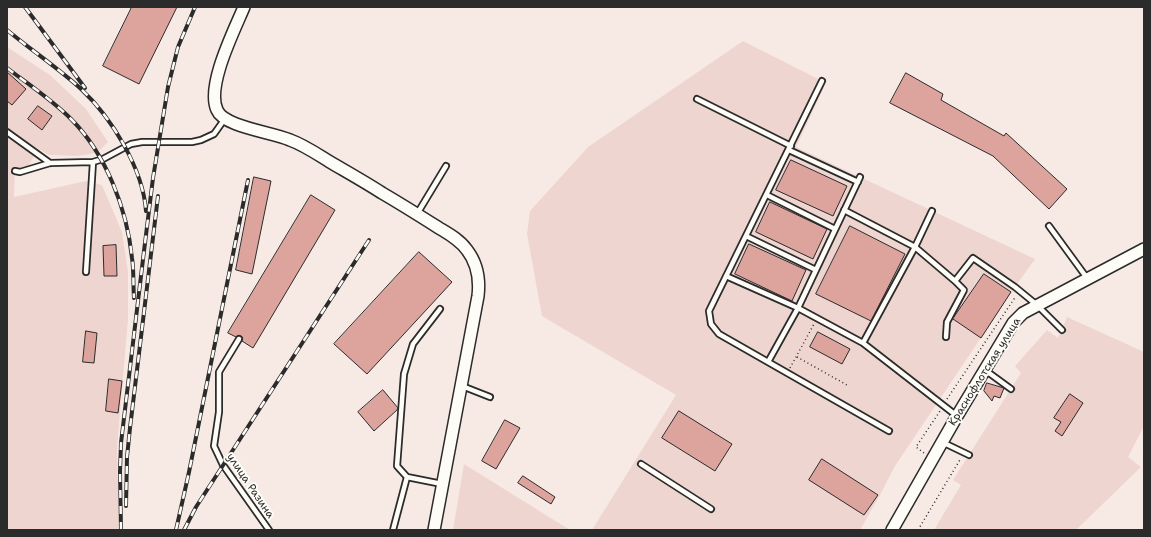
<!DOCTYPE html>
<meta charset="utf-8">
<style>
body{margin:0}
#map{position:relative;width:1151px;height:537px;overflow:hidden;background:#f7eae5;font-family:"Shantell Sans",sans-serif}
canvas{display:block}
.frame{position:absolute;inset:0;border:8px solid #2b2b2b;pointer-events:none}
</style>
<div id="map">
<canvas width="1151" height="537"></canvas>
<div class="frame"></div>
</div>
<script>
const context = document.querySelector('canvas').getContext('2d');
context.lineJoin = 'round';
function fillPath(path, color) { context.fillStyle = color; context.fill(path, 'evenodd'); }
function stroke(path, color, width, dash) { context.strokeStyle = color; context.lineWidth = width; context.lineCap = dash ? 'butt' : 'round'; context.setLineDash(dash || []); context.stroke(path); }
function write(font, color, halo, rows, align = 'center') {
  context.font = font + ' "Shantell Sans",sans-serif'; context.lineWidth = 4; context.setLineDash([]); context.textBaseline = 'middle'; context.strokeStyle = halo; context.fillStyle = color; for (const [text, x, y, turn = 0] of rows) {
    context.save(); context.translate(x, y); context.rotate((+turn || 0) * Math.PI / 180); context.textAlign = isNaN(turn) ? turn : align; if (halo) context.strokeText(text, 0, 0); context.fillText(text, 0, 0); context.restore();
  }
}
const built = new Path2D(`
 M743,41L826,83L796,147L1035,259L1015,287L895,466L880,495L860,530H592L676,395L542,316L527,234L530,211L588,147Z
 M7,47L50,75L86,109L108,142L100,150L91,154L77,156L49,155L35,147L30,154L34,156L29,165L21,168L15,167L14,197L86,181L102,185L122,232L128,272V319L117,448L119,530H7Z
 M1067,317L1144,352V426L1128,457L1141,467L1076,530H934L961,485L953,480L1021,373L1015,366L1047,330L1058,338Z
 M464,464L570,530H453Z`);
const building = new Path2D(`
 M132,7H177L139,84L103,66Z
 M7,72L26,89L12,105L7,101Z
 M906,73L943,94L941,100L1004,136L1006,133L1067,189L1049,209L993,156L890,103Z
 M38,106L52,116L42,130L28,119Z
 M791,160L847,186L833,216L776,190Z
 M254,177L271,181L252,274L236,270Z
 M311,195L335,210L253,348L242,341V338L241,336H238L236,337L228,333Z
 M770,202L827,229L813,259L756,232Z
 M850,226L905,254L871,321L816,294Z
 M749,244L806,270L792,301L735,274Z
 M116,245L117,276H104L103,246Z
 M419,252L452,282L367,374L334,344Z
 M984,274L1011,292L981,338L953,319Z
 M86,331L97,333L94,363L83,362Z
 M818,332L850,349L842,364L810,347Z
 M109,379L122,381L118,413L106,411Z
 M987,383L1004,388L1000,398L994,396L992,401L984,391Z
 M383,390L398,408L397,410L374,431L358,412Z
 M1070,394L1083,403L1062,436L1055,431L1061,422L1054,418Z
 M679,411L732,444L715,471L662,438Z
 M505,420L520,428L496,469L482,461Z
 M822,459L878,495L864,515L809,480Z
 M523,476L555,497L551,504L518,483Z`);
const path = new Path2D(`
 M797,357L847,385
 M790,368L814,324
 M947,399L1016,296
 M924,453L916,447L940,411
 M918,530L961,458`);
const service = new Path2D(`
 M822,81L709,311L711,324L719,334L889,431
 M697,99L791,146
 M7,132L50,163
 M789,150L858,182
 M15,171L20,172L50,163L93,162L103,159L131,144L142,142H192L201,140L214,134L224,120
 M860,177L798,308L863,343L957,416
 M767,195L835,229
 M844,210L915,247L932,211
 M417,214L446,166
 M1049,226L1087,278
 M746,236L816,270
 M86,272L93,162
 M726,276L798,308L768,362
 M440,309L413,344L404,374L397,466L407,477L442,484
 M946,337L947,322L964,290L955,281L973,258L1015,287L1037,305L1062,330
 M239,339L219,372V412L214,446L223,465L269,530
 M863,343L915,247L955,281
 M985,370L1011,389
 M462,386L490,397
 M942,442L969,455
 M641,464L711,509
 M393,530L407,477`);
const tertiary = new Path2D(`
 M244,7C234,31 206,86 217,110C224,127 272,132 290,140C304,145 317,154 330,162C347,172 365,182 382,193C401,204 420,216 439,228C449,234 460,240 467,250C477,263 480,279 478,296L434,530
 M892,530L957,416L1013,323L1023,313L1144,249`);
const rail = new Path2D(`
 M25,7L85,88
 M7,30C31,50 58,68 81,89C112,118 143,169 146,211
 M7,68C28,84 52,100 71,119C106,154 127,209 132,258C134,271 133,284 134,298
 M126,506L127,457L130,428L158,196
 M121,530L120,472L121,443L144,251L153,178L168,87L178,47L195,7
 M176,530L189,472L248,180
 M184,530L196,507L369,240`);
const streetNames = [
 ["Краснофлотская улица",985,372,-58],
 ["улица Разина",250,486,56]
];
fillPath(built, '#efd5cf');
fillPath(building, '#dda39d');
stroke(building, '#2b2b2b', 1);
stroke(service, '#2b2b2b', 8);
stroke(tertiary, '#2b2b2b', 14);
stroke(path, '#2b2b2b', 1.5, [1, 3]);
stroke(service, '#fdfcf7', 4.5);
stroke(tertiary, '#fdfcf7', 11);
stroke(rail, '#2b2b2b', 4);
stroke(rail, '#fdfcf7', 2.5, [8]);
write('11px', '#2b2b2b', '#fdfcf7', streetNames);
</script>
